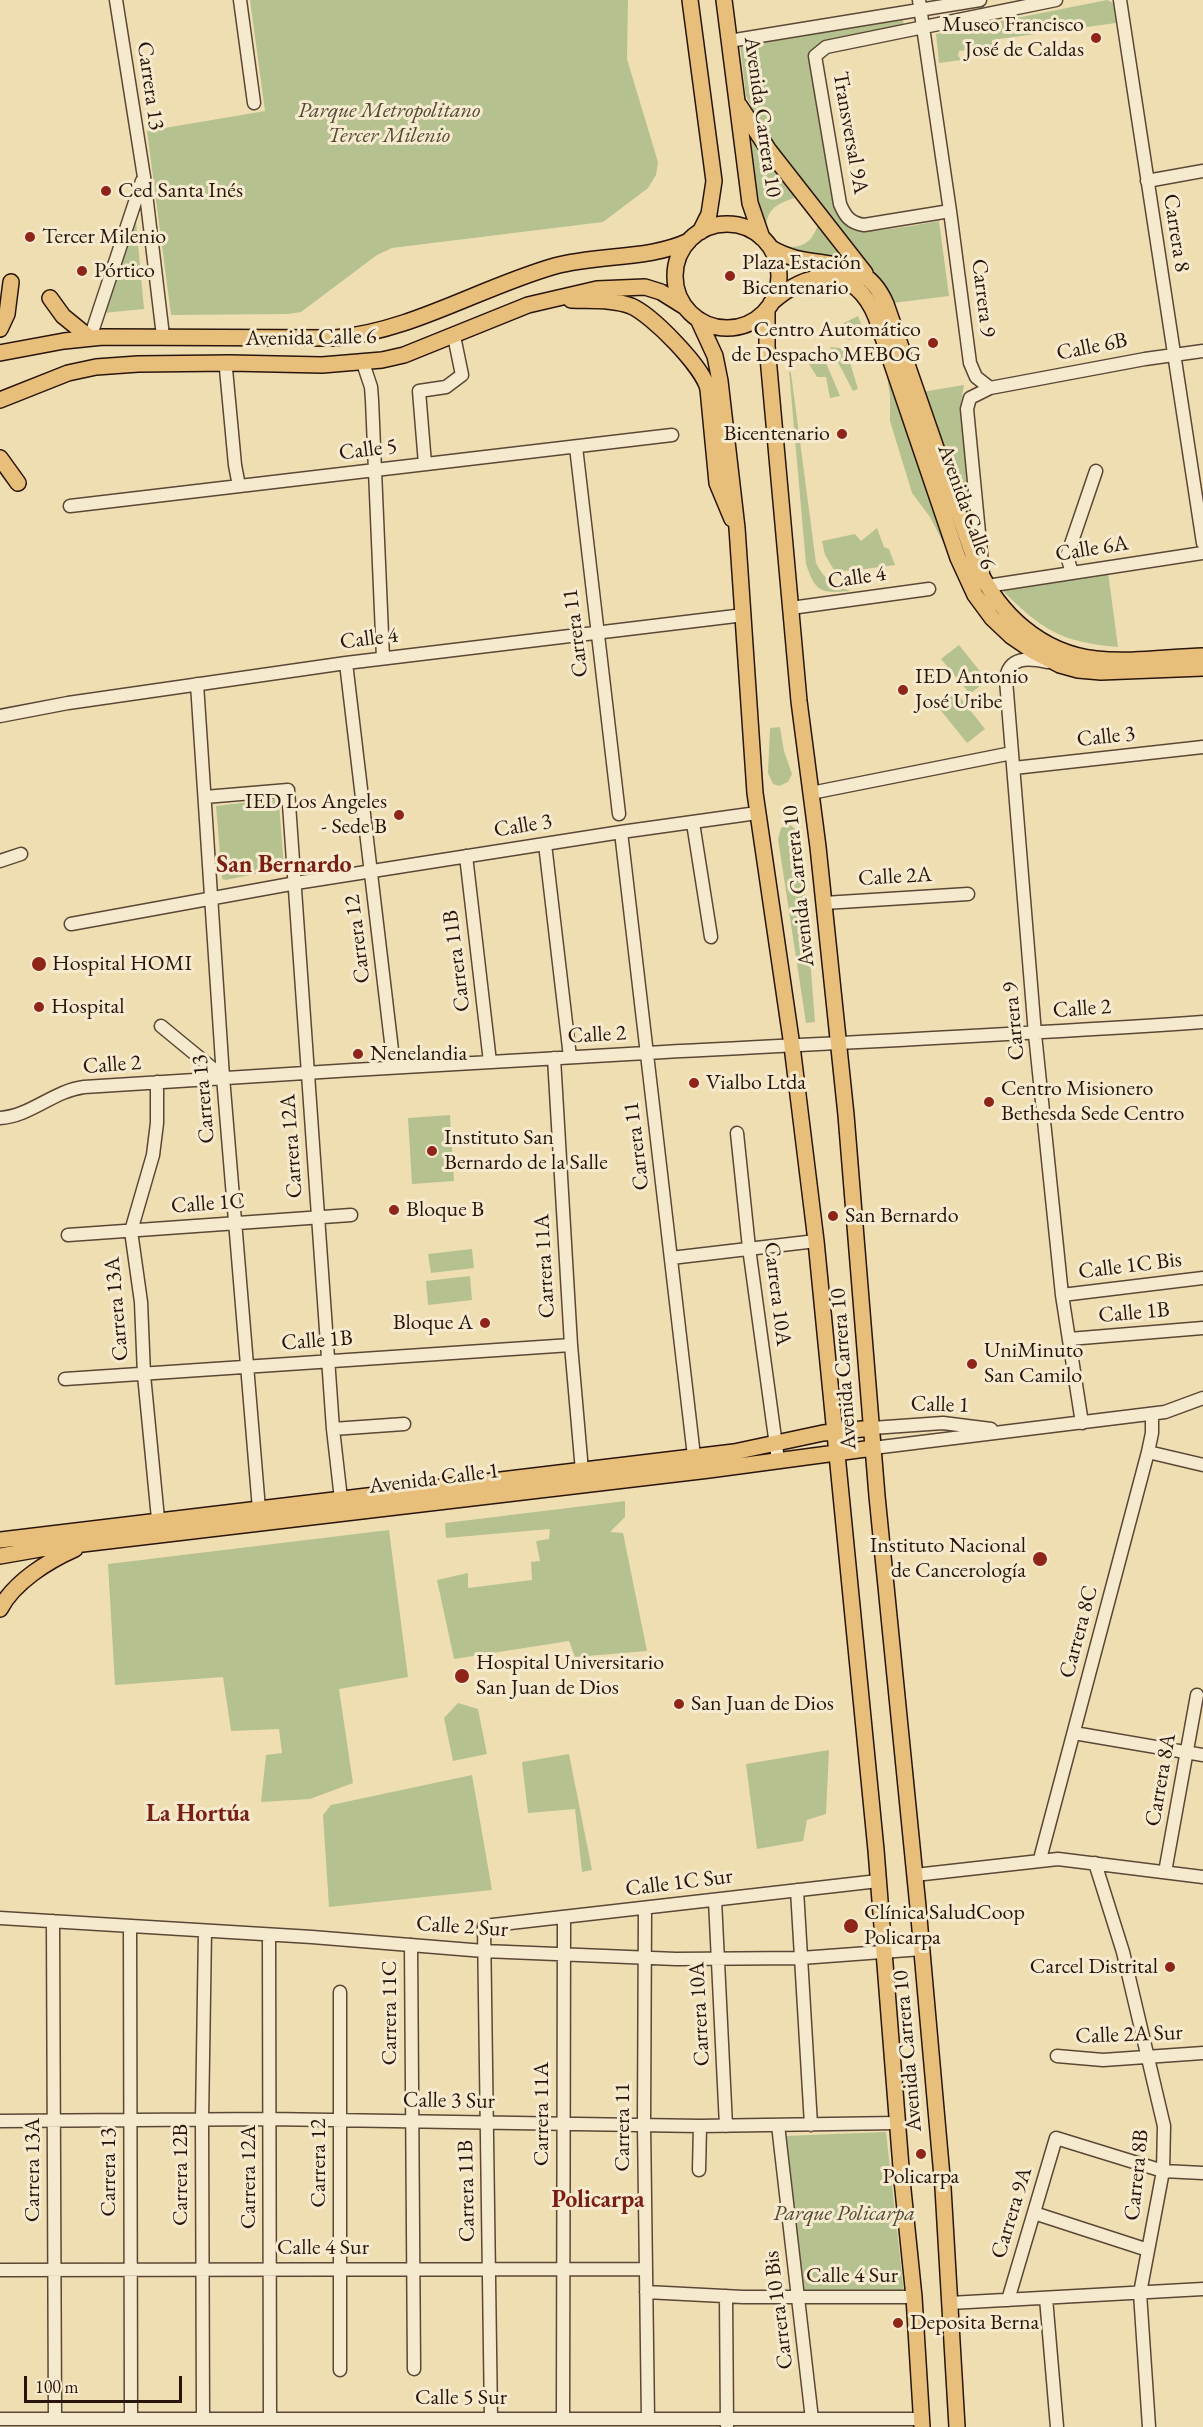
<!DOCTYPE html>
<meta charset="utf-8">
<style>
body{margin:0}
#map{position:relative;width:1203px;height:2427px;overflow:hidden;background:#f0deb3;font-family:"EB Garamond",serif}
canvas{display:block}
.scale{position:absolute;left:24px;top:2376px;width:158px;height:27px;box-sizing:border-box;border:3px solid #29150b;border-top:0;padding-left:8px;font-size:18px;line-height:21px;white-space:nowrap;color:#29150b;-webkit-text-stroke:4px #f5eace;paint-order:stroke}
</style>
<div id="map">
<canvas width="1203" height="2427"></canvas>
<div class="scale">100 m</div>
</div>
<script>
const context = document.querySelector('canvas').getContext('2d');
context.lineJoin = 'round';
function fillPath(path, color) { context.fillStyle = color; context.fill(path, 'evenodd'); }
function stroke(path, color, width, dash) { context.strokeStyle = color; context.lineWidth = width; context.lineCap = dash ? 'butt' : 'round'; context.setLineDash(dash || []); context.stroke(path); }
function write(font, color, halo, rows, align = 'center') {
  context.font = font + ' "EB Garamond",serif'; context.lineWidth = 6; context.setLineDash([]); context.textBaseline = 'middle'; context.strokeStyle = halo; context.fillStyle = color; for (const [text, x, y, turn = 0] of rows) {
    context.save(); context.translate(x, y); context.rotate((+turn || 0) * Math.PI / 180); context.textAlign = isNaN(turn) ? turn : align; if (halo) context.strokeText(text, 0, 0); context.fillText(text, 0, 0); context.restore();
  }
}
const green = new Path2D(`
 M250,0H628L627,59L658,162L656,175L648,188L603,222L392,248L377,255L301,312L288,314L171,315L147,131L265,111Z
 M1107,0L1113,3L1116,23L992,40V47L959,51L958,56L962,60L939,63L936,34Z
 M903,20L904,26L811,56L810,62L836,212C840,219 845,226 853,229C869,235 920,224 939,221L949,296L893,303L878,280L766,137L746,96L740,45Z
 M750,132L800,196C783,202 768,205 766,226L760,212Z
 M136,221L144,309L103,313Z
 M819,222L850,261L816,257L782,246C803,249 812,243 819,222Z
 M858,316L865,334L849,340L839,335L844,323Z
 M830,347L840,348L849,359L858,389L853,391Z
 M821,351L840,396L830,398L826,377H817L809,364L813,356Z
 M885,361L952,560L930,517L912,493L890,421V397Z
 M789,371L791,373L816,563C824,579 833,586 851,591C822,593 816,594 806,564Z
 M964,385L961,402L973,534L922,392Z
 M877,528L884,547L889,549L895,565L850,571L834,570L825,555L822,541L855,534L861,541Z
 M1108,572L1118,647C1058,642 1040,628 999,587Z
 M959,645L987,680L970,694L941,659Z
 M956,692L985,729L967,743L938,707Z
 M780,727L784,751L792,774L788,782L779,786L773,784L768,773L770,728Z
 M275,799L279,803L284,868L226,880L222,879L216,806Z
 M789,824L798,831L801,840L815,1022L806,1023L778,839L781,828Z
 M450,1115L454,1181L412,1184L408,1118Z
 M472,1249L474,1268L431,1273L428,1254Z
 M470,1276L472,1300L428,1305L426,1281Z
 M625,1501V1517L610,1532L623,1533L647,1651L575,1657L569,1641L454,1659L437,1580L468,1573V1588L532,1580L531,1562L540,1561L536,1541L549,1539L550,1529L446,1538L445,1523Z
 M389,1530L408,1677L339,1689L353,1783L310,1799L261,1802L266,1755L282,1753L279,1729L231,1731L223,1677L115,1685L108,1564Z
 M458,1703L478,1709L487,1754L453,1761L444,1718Z
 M829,1750L826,1814L807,1820L803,1841L757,1849L746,1764Z
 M569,1754L592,1870L582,1872L575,1809L528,1813L522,1762Z
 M472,1775L492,1890L329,1907L323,1815L331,1805Z
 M886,2132L904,2292L803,2293L784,2136Z`);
const minor = new Path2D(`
 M116,0L144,177L163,336
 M240,0L254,103
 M919,0L950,211L970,363L976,377L990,388
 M1120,0L1203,543
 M729,41L980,0
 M1147,181L1203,171
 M950,211L864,225C850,223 845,216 840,204L815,56L826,47L1056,0
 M90,338L142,181
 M230,363L226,369L235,465L239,486
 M363,363L371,387L372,400L383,658
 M576,447L619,814
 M425,464L419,391L446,387L462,375L455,341
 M70,506L672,435
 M1072,573L1067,556L1096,471
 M983,574L967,409L970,398L990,388L1145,359L1203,351
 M987,586L1203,553
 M791,608L929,589
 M1047,662C1029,658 1008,656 1006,680L1035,1034L1062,1295L1082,1423
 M346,663L394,1067
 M197,684L223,1077L259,1509
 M0,716L68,703L346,663L744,615
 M1014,768L1203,747
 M811,793L1012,753
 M205,797L288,790L333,1429L341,1499
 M693,823L711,937
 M621,832L694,1456
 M545,844L570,1057
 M466,856L490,1062
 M0,861L21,854
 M824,903L968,894
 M71,924L296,883L621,832L757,813
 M161,1026L223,1077
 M554,1058L571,1345L582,1471
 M157,1082V1123L153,1155L131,1231L141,1302L144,1375L159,1529
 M0,1118C31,1116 53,1091 84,1087C271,1075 459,1063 646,1053C832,1043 1018,1035 1203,1022
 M737,1133L749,1248L778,1460
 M68,1235L351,1215
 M671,1258L816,1241
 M1062,1295L1203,1278
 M1069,1339L1203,1328
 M65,1379L571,1345
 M872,1428L943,1423L991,1429
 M333,1429L404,1424
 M873,1448L1165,1412L1203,1398
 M1148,1452L1203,1465
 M1074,1733L1203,1755
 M1040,1859L1148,1452L1152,1433V1414
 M1095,1863L1123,1952L1164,2126L1163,2171L1140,2293L1149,2427
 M1165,1872L1197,1695
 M915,1875L1058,1859L1203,1877
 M797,1890L811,2125
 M715,1900L726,2126
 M645,1908L644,2125L648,2419
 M0,1918L312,1937L484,1951L676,1959L801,1958L922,1949
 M53,1921L55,2419
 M130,1926L131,2419
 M269,1935L270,2419
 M411,1945L414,2369
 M1057,2056L1103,2060L1203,2053
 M0,2121L269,2119L700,2126L897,2123
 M778,2125L812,2419
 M699,2170L700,2126
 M1034,2213L1148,2250
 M0,2270L646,2269
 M646,2292L743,2297H914
 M726,2296L727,2427
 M1046,2298L1057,2427
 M1008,2300L1056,2138L1163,2171L1203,2173
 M950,2303L1203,2289
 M340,2370V1992
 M0,2419H921
 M203,2419L202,2120L205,1931
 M491,2419L484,1926L878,1881
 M563,2419L564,1917`);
const major = new Path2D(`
 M690,0L714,181L709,214L700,232
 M724,0L750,203L762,238
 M739,105L768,149L865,273
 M675 276a52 52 0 1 1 104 0a52 52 0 1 1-104 0Z
 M771,248C813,274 862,248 886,304L977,566C999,614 1041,653 1096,659C1131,663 1168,657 1203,656
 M50,298L63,316L90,338
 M571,300C591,301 612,299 631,306C652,315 703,367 708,389L717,483L732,519
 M771,303C809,269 854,264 876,317L958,558L975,595L992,618L1011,636L1033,651L1060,665L1078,670L1101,672L1203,668
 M767,309V346L799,701L818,847L846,1115L877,1496L918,1907L943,2188L957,2427
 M698,319L715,356L720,381L737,528L755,793L792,1046L816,1241L876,1850L902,2180L914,2297L922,2427
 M0,329L7,314L11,282
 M0,353L64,341L103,337L335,338C412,331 481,287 555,266C599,254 648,260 689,241
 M0,400L68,373L96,367L138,364L230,363L322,365L382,360L404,355L528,305L597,289L645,287L661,292L685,307
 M0,458L18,483
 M0,1540L734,1452L823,1433L872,1428
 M0,1556L40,1549L709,1470L873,1448
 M0,1609C14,1582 48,1561 75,1549`);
const markers = [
 [1096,38,6,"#8f2418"],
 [106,191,6,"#8f2418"],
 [30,237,6,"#8f2418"],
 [82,271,6,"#8f2418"],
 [730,276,6,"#8f2418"],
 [933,343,6,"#8f2418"],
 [842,434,6,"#8f2418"],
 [903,690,6,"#8f2418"],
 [399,815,6,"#8f2418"],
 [39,964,8,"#8f2418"],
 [39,1007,6,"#8f2418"],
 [358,1054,6,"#8f2418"],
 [694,1083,6,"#8f2418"],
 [989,1102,6,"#8f2418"],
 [432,1151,6,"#8f2418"],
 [394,1210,6,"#8f2418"],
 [833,1216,6,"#8f2418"],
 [485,1323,6,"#8f2418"],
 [972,1364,6,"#8f2418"],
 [1040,1559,8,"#8f2418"],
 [462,1676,8,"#8f2418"],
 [679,1704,6,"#8f2418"],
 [851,1926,8,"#8f2418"],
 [1170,1967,6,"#8f2418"],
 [921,2154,6,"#8f2418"],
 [898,2323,6,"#8f2418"]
];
const poiNames = [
 ["Museo Francisco",1084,25,"right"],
 ["José de Caldas",1084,50,"right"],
 ["Ced Santa Inés",118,191],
 ["Tercer Milenio",42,237],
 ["Plaza Estación",742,263],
 ["Bicentenario",742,288],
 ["Pórtico",94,271],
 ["Centro Automático",921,330,"right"],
 ["de Despacho MEBOG",921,355,"right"],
 ["Bicentenario",830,434,"right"],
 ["IED Antonio",915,677],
 ["José Uribe",915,702],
 ["IED Los Angeles",387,802,"right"],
 ["- Sede B",387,827,"right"],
 ["Hospital HOMI",52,964],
 ["Hospital",51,1007],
 ["Nenelandia",370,1054],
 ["Vialbo Ltda",706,1083],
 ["Centro Misionero",1001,1089],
 ["Bethesda Sede Centro",1001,1114],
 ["Instituto San",444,1138],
 ["Bernardo de la Salle",444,1163],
 ["Bloque B",406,1210],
 ["San Bernardo",845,1216],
 ["Bloque A",473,1323,"right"],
 ["UniMinuto",984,1351],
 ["San Camilo",984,1376],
 ["Instituto Nacional",1026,1546,"right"],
 ["de Cancerología",1026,1571,"right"],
 ["Hospital Universitario",476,1663],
 ["San Juan de Dios",476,1688],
 ["San Juan de Dios",691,1704],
 ["Clínica SaludCoop",864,1913],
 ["Policarpa",864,1938],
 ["Carcel Distrital",1158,1967,"right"],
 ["Policarpa",921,2177,"center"],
 ["Deposita Berna",910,2323]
];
const streetNames = [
 ["Carrera 13",150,86,82],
 ["Avenida Carrera 10",762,117,82],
 ["Transversal 9A",850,133,80],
 ["Carrera 8",1176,233,81],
 ["Carrera 9",983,298,83],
 ["Avenida Calle 6",311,338,-1],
 ["Calle 6B",1092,347,-11],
 ["Calle 5",368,450,-7],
 ["Avenida Calle 6",966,507,70],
 ["Calle 6A",1092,549,-9],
 ["Calle 4",857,578,-8],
 ["Carrera 11",576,633,-97],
 ["Calle 4",369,639,-7],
 ["Calle 3",1106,737,-6],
 ["Calle 3",523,826,-9],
 ["Calle 2A",895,877,-3],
 ["Avenida Carrera 10",799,886,-96],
 ["Carrera 12",358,939,-97],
 ["Carrera 11B",457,961,-97],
 ["Calle 2",1082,1009,-4],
 ["Carrera 9",1014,1021,-95],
 ["Calle 2",597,1035,-3],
 ["Calle 2",112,1065,-4],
 ["Carrera 13",204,1099,-95],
 ["Carrera 12A",292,1146,-94],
 ["Carrera 11",637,1146,-97],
 ["Calle 1C",208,1204,-4],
 ["Carrera 11A",545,1266,-93],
 ["Calle 1C Bis",1130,1266,-7],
 ["Carrera 10A",777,1294,83],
 ["Carrera 13A",117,1309,-95],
 ["Calle 1B",1134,1313,-5],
 ["Calle 1B",317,1341,-4],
 ["Avenida Carrera 10",844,1369,-94],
 ["Calle 1",940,1405,2],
 ["Avenida Calle 1",434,1479,-7],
 ["Carrera 8C",1079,1632,-75],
 ["Carrera 8A",1161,1780,-80],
 ["Calle 1C Sur",679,1883,-7],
 ["Calle 2 Sur",462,1927,4],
 ["Carrera 11C",390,2013,-90],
 ["Carrera 10A",700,2014,-93],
 ["Calle 2A Sur",1129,2035,-2],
 ["Avenida Carrera 10",908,2051,-95],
 ["Calle 3 Sur",449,2101,1],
 ["Carrera 11A",542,2114,-90],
 ["Carrera 11",623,2127,-90],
 ["Carrera 12",319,2163,-90],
 ["Carrera 13A",33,2170,-90],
 ["Carrera 13",109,2172,-90],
 ["Carrera 12B",181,2175,-90],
 ["Carrera 8B",1137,2175,-84],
 ["Carrera 12A",249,2177,-90],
 ["Carrera 11B",467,2191,-91],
 ["Carrera 9A",1012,2213,-73],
 ["Calle 4 Sur",323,2248],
 ["Calle 4 Sur",852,2276],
 ["Carrera 10 Bis",779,2310,-97],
 ["Calle 5 Sur",461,2398]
];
const parkNames = [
 ["Parque Metropolitano",389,111],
 ["Tercer Milenio",389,136],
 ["Parque Policarpa",844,2214]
];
const neighbourhoodNames = [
 ["San Bernardo",284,865],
 ["La Hortúa",198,1814],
 ["Policarpa",598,2200]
];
fillPath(green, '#b5c290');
stroke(minor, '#5b4735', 15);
stroke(major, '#29150b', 18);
stroke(minor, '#f5eace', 12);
stroke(major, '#e8bf7a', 15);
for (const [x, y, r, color] of markers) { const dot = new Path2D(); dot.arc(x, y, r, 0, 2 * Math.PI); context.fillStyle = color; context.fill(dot); stroke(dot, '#f5eace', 2); }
write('22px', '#29150b', '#f5eace', poiNames, 'left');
write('22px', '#29150b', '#f5eace', streetNames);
write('italic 22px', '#534933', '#f5eace', parkNames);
write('bold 24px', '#7a1f14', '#f5eace', neighbourhoodNames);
</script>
